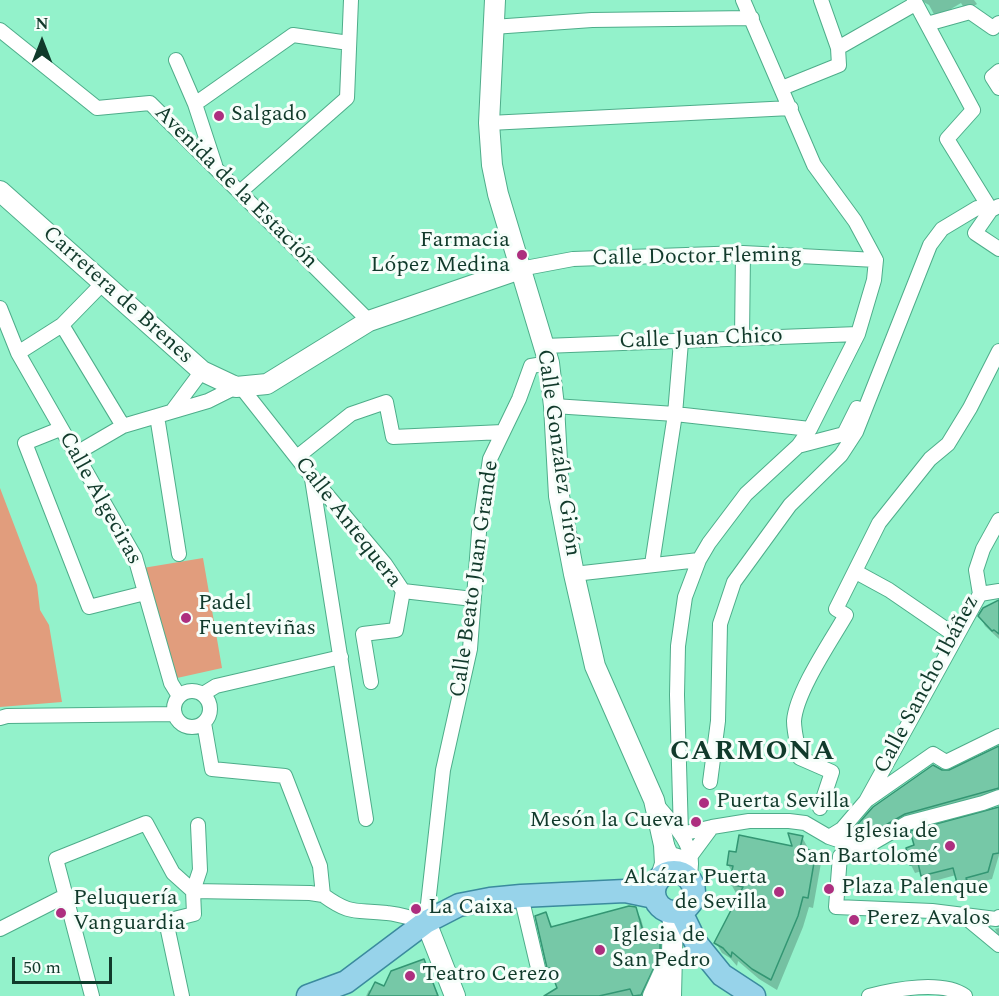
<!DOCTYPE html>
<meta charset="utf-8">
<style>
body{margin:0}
#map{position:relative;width:999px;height:996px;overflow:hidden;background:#93f2cb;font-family:Spectral,serif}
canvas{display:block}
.north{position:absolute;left:12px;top:12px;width:60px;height:60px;-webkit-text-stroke:4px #f6fefa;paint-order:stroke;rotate:0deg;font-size:16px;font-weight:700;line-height:24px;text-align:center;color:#113a2b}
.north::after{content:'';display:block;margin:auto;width:21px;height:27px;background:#113a2b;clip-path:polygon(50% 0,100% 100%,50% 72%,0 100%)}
.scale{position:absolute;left:12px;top:957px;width:100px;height:27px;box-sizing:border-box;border:3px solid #113a2b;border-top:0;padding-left:8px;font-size:18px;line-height:21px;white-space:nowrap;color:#113a2b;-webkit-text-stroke:4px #f6fefa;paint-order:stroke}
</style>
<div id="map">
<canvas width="999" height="996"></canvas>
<div class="north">N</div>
<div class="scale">50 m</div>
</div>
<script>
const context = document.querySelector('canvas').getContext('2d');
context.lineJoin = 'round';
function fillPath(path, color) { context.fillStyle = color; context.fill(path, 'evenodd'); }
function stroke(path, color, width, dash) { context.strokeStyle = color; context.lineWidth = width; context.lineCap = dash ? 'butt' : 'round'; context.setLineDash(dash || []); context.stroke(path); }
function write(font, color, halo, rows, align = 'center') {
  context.font = font + ' Spectral,serif'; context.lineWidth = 6; context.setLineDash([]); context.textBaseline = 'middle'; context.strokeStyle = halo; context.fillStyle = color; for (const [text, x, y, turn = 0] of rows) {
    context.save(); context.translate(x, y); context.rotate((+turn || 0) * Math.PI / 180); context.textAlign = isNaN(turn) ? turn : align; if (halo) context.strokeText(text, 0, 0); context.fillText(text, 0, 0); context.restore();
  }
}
const green = new Path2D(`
 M0,488L37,585L40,610L49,625L62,702L0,707Z
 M203,558L222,668L177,678L143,568Z`);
const shadow = new Path2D(`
 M920,0H974L977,4L966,11L961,3L936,18L929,5Z
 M999,602V639L985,626L980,616Z
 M999,748V796L909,822L868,846L855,842L851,834L941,771L950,772Z
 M999,808V855L992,879L969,885L970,888L962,890L956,875L927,883L922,871L915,873L911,865L908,849Z
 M802,837L808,848L807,851L815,852L821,863L813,908L809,907L803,927L777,990L759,979L738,961L737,966L730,958L722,953L716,943L741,895H737L731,884L733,873L728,865L794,848Z
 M635,908L641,919L645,933L659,937L666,947L651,996H552L558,989L548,967L546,914L553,928Z
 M999,928V936L995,929Z
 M423,961L439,996H366L369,990L372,992L385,988Z`);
const building = new Path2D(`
 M999,600V634L994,630L992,631L978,616L983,608Z
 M999,746V788L905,814L863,838L849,834L873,807L933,765L942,770H949Z
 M999,807V853L993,854L988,872L966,878L967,880L957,883L953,868L921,876L918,863L910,865L906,848L914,845L910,831Z
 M788,833L803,836L800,848L816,851L808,898L803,897L798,916L771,980L752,969L732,952L731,957L723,948L714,943L743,887L729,884L733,866L727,865L729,851L736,852L739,835L792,846Z
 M629,906L636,907L643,931L660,935V955L641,995L633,996L630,989L599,996H544L557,988L550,968H547L535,916L546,912L551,927Z
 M424,959L438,996H368L375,982L384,986L391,971Z`);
const street = new Path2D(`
 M743,0L814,165L855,221L876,260
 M914,0L973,110L947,139L991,210L975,233L999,249
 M927,24L970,12L993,28L999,23
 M493,27L592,20L752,18
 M0,30L97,108L150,103L369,321
 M838,48L915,4
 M176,60L195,104L215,165
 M999,71L992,77L999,88
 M782,88L839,65L838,48L821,0
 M195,104L293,35L349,43
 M489,123L791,108
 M240,192L347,98L351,0
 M520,269L573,259L743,253L876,260
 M0,308L18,353L135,557L171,683L179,696
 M62,325L123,426
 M742,338L743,253
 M544,346L858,334
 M18,353L62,325L103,283
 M241,387L312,477L385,564L403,591L396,630L363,634L371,682
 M554,406L675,414L810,429
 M173,410L202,371
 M157,416L179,554
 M60,429L25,443L89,607L145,593
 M798,446L844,434L857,408
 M75,454L123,426L208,401L236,387
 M297,457L351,414L386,402L393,437L503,432
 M312,479L366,819
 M652,564L675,414L681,342
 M856,572L889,590L956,636
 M574,574L699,560
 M403,591L473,599
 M980,594L999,591
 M174 709a18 18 0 1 1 36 0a18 18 0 1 1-36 0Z
 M203,694L216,686L341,657
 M0,718L7,716L175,714
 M710,782L718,721L720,624L734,582L790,505L841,455L856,432L930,245L942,229L977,208L991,210L999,206
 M867,800L933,754L946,762L999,736
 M657,805C676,828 698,846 689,878
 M820,808L832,772L800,758C798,746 794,733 794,721C796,692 831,641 846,615L836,609L879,523L930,459L948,444L970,408L999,351
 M712,827L681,834L677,695L678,646L685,597L699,560L709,543L746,494L798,446L810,429L858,334L874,280L876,260
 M829,837L842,829L866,801L980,594L976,570L983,549L999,520
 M665,841L671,854L681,857L692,854L712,827L749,821H789L805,823L829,837L853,845L840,856L836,907L932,911L996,919L999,917
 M853,845L864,848L907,823L983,803L999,797
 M193,891L310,893L323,895L320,866L285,776L212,769L204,723
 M323,895C352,916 355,909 387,913C400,914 413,919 426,922L443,770L470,649L479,532L490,459L519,399L531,366L549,363
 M521,896L538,968
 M964,916L999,945
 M0,929L67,895
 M92,996L56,859L146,823L173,873L193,891
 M182,996L166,921L194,914L193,891L200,870L198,825
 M869,996C894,989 943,980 965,996`);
const secondary = new Path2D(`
 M495,0L489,123L492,165L498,194L549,363L554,406L559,496L574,574L595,666L654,800L664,845L665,864L661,876
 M0,191L202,371L236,387L267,384L369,321L520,269
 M426,922L455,996
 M653,996L668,963
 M671,996L673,912`);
const primary = new Path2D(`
 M654 892a20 20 0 1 1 40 0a20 20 0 1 1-40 0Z
 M681,912L696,943L722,975L754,996
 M308,996L346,982L426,922L459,905L490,899L521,896L625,891L654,897`);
const markers = [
 [219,116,6,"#ad2f7f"],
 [522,255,6,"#ad2f7f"],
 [186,618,6,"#ad2f7f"],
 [704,803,6,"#ad2f7f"],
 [696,822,6,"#ad2f7f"],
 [950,846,6,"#ad2f7f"],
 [829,889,6,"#ad2f7f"],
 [779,892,6,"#ad2f7f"],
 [416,909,6,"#ad2f7f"],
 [61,913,6,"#ad2f7f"],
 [854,920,6,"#ad2f7f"],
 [600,950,6,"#ad2f7f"],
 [410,976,6,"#ad2f7f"]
];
const poiNames = [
 ["Salgado",231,116],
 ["Farmacia",510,242,"right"],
 ["López Medina",510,267,"right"],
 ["Padel",198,605],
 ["Fuenteviñas",198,630],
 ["Puerta Sevilla",716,803],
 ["Mesón la Cueva",684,822,"right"],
 ["Iglesia de",938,833,"right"],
 ["San Bartolomé",938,858,"right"],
 ["Alcázar Puerta",767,879,"right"],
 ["de Sevilla",767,904,"right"],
 ["Plaza Palenque",841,889],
 ["Peluquería",73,900],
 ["Vanguardia",73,925],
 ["La Caixa",428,909],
 ["Perez Avalos",866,920],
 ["Iglesia de",612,937],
 ["San Pedro",612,962],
 ["Teatro Cerezo",422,976]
];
const streetNames = [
 ["Avenida de la Estación",235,188,45],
 ["Calle Doctor Fleming",697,258,-1],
 ["Carretera de Brenes",117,296,42],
 ["Calle Juan Chico",701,340,-2],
 ["Calle González Girón",557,453,82],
 ["Calle Algeciras",99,499,61],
 ["Calle Antequera",347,523,52],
 ["Calle Beato Juan Grande",476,579,-82],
 ["Calle Sancho Ibáñez",928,685,-62]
];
const districtNames = [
 ["CARMONA",753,754]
];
fillPath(green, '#e19d7d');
fillPath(shadow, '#0003');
fillPath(building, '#76c8a7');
stroke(building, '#339673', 1.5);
stroke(street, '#4ead8a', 16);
stroke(secondary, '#4ead8a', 22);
stroke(primary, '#3b8b9e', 25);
stroke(street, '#fff', 14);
stroke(secondary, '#fff', 20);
stroke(primary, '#97d3ea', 22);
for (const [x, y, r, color] of markers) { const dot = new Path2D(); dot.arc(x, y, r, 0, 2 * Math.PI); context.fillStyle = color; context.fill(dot); stroke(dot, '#f6fefa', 2); }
write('22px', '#113a2b', '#f6fefa', poiNames, 'left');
write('22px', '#113a2b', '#f6fefa', streetNames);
context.letterSpacing = '1.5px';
write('bold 28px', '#113a2b', '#f6fefa', districtNames);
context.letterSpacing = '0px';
</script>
